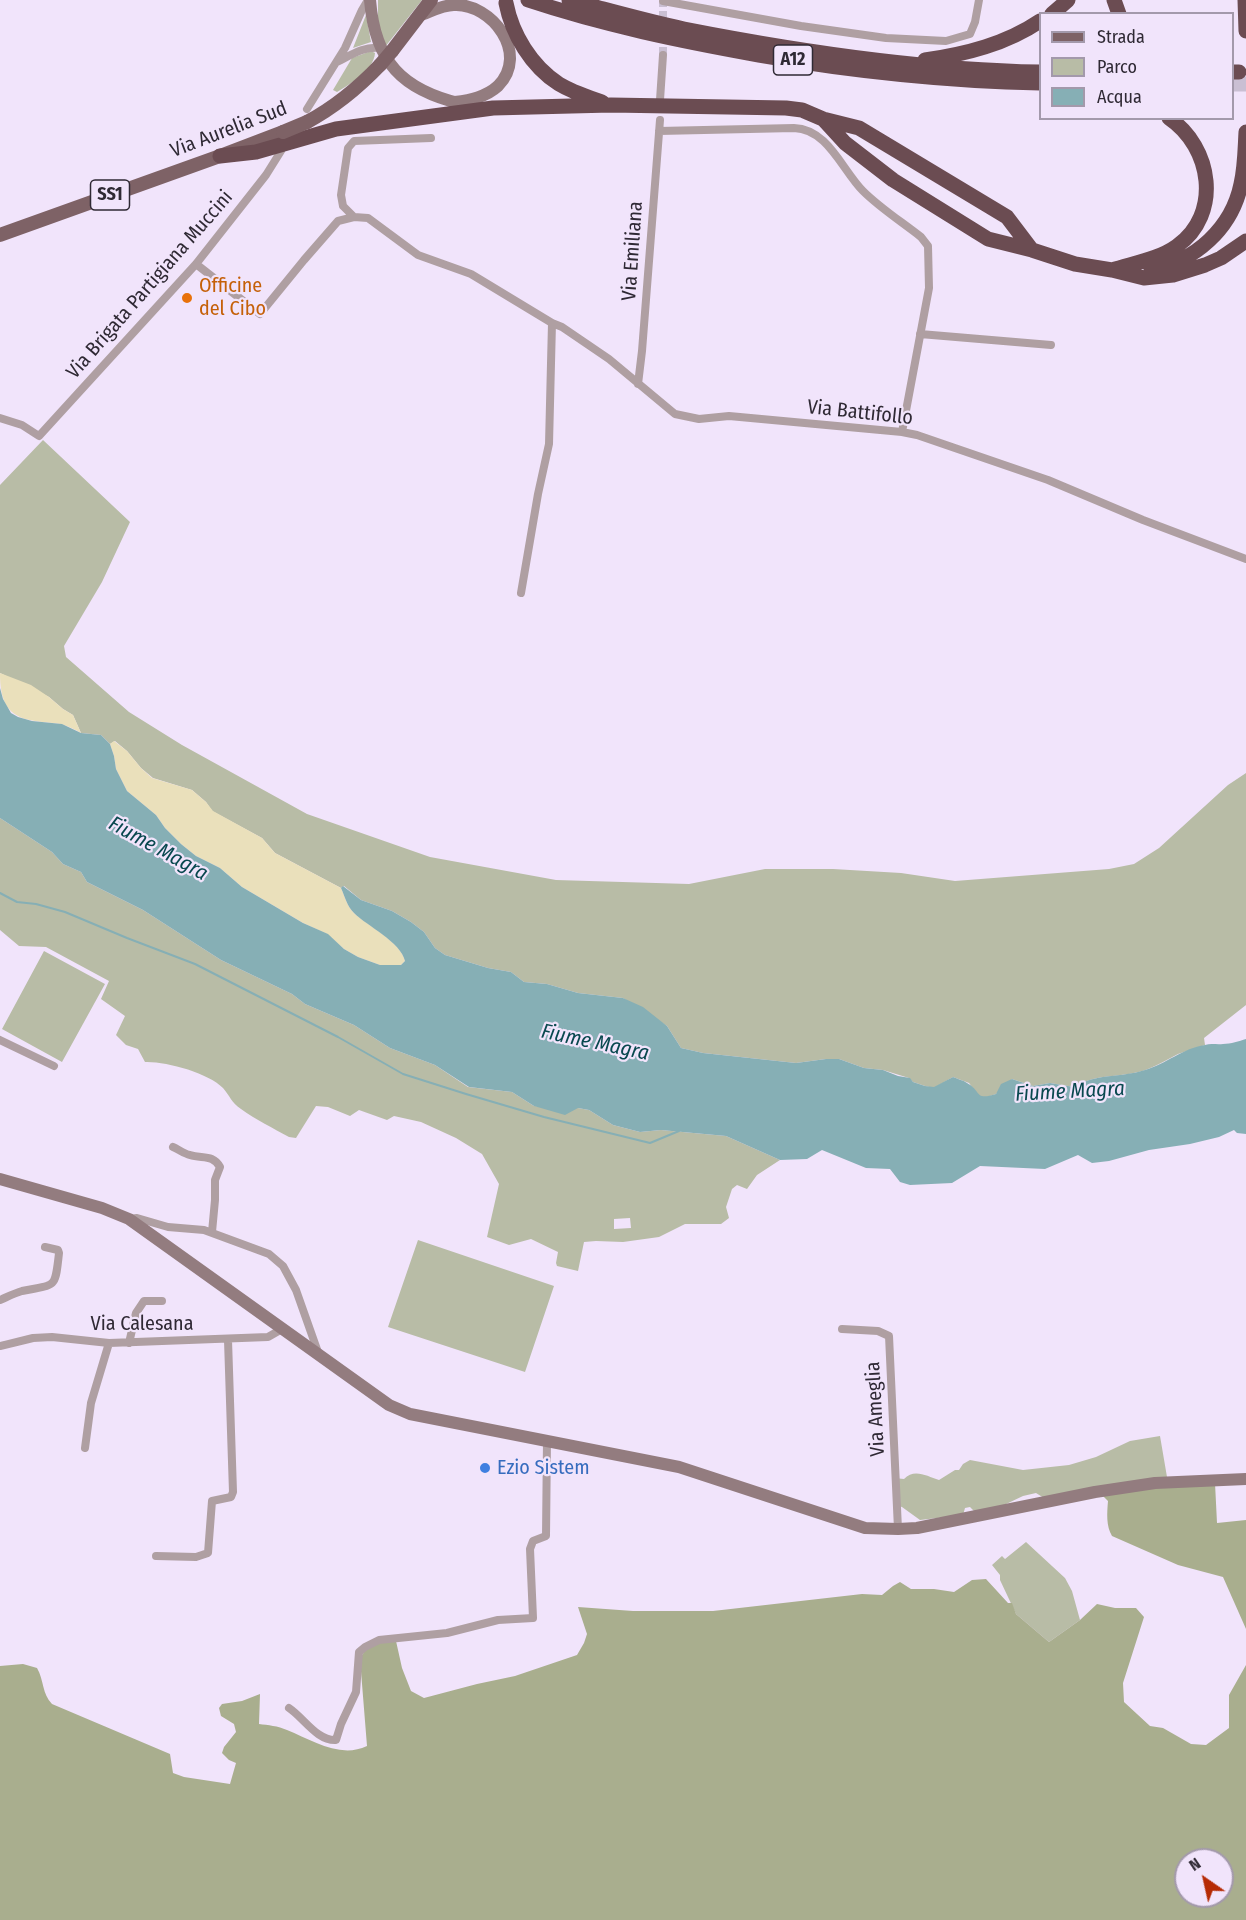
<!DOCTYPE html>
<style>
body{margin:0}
#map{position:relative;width:1246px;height:1920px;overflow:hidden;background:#f1e4fb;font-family:"Fira Sans Condensed",sans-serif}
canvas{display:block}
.legend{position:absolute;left:1039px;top:12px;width:195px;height:108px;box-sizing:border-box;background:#f1e4fb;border:2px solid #a399ab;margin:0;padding:8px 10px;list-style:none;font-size:18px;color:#2f2934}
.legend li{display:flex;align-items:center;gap:12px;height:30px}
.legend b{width:30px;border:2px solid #a399ab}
.north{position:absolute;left:1174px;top:1848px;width:60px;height:60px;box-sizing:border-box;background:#f1e4fb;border:2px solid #a399ab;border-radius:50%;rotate:326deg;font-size:16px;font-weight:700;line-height:24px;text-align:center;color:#2f2934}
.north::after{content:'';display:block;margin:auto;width:21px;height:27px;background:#b62b05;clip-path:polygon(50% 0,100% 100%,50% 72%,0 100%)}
</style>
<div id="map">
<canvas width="1246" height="1920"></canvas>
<ul class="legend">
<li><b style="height:8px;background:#7e6266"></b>Strada</li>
<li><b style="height:16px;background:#b8bca6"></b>Parco</li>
<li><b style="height:16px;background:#86afb5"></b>Acqua</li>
</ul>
<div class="north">N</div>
</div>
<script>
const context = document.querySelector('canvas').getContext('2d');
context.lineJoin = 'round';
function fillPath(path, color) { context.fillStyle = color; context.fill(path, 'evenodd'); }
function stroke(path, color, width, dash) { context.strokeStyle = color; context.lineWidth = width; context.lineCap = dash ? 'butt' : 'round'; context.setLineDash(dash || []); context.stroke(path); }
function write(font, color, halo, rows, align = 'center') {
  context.font = font + ' "Fira Sans Condensed",sans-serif'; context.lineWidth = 4.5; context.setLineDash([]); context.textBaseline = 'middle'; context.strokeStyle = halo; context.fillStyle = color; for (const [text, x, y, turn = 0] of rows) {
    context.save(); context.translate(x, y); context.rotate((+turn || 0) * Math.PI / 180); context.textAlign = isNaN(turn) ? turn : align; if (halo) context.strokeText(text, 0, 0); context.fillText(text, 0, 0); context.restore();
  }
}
const green = new Path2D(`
 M378,0H422L385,47L378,23Z
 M366,15L371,42L353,48Z
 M371,51L375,53C374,70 350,84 337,92L333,90L352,58Z
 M43,440L130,522L102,582L64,646L66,657L129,712L182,745L307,814L430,857L556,880L689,884L765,869H833L901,873L955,881L1109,869L1134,864L1159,848L1228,785L1246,773V1005L1204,1038L1205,1045C1196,1048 1187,1051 1178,1054C1168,1059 1158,1065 1148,1069C1122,1079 1098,1072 1074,1087L1050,1083L1033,1086L1012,1079L996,1094L984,1098L979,1096L969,1083L953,1077L934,1088L925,1086L913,1082L909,1078L883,1070L864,1068L839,1059H826L796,1063L703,1053L681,1048L667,1026L623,998L578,993L547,984L524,982L511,972L488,968L445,955L435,948L424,932L411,922L392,911L361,900L344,886L341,888L275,853L262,838L212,811L206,802L192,790L153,778L141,768L127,751L115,741L110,744L101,735L81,733L73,715L63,709L49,697L0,673V485Z
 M0,818L52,852L63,864L81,872L87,882L143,910L221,960L292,994L305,1004L354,1025L390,1048L435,1065L468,1087L512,1092L534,1106L578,1108L589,1110L613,1125L640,1132L661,1130L726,1136L780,1160L757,1175L747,1189L737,1185L732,1189L726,1207L729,1218L721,1224H685L659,1237L623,1242L596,1241L584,1242L578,1271L557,1266L556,1263L558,1252L531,1239L509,1245L487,1237L499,1184L482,1154L456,1138L421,1122L394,1116L387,1120L359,1110L350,1116L328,1107L316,1106L296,1138L289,1137C273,1128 256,1120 241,1109C231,1102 230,1096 223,1088C209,1073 165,1061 145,1062L138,1049L126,1045L116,1035L125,1016L101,999L109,981L46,947L19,946L0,930ZM630,1218L631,1228L614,1229V1219Z
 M44,951L105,984L62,1062L2,1029Z
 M418,1240L554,1286L525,1372L388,1327Z
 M1160,1436L1167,1477L1044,1498L1036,1493L1023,1496L1004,1505L975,1512L970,1507L965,1508L963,1515L920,1520L902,1507L895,1505L894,1478L904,1479C914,1468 927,1476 939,1480L955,1470H959L963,1464L970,1460L1023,1470L1069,1465L1096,1457L1130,1441Z
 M1026,1542L1065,1578L1072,1591L1080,1620L1049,1642L1016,1614L1000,1580V1575L992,1565L1002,1556L1005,1559Z`);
const forest = new Path2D(`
 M1215,1483L1217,1523L1246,1520V1659V1629L1223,1577L1178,1565L1112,1536C1106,1526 1107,1513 1108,1501L1103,1496L1169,1486Z
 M986,1579L1008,1603H1012L1016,1614L1049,1642L1080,1620L1097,1604L1115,1608H1136L1144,1617L1123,1683L1124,1702L1150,1726L1163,1728L1191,1744L1206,1745L1229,1728V1695L1246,1665V1920H0V1666L23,1664L37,1668C44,1680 42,1694 52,1704L170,1754L173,1773L184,1777L230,1784L236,1763L229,1760L222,1753L224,1747L236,1732L234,1724L221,1716L219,1708L222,1704L242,1701L260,1694L259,1724C268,1725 278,1726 287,1730C312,1740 340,1759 367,1746L360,1659C370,1640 377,1642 396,1641L402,1668L411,1691L424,1698L477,1684L515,1676L577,1655L584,1643L587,1634L578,1607L633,1611H713L862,1594L882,1595L893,1586L900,1582L911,1589H934L954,1592L972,1580ZM1186,1860H1222V1896H1186Z`);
const sand = new Path2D(`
 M0,673L31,685L49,697L63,709L73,715L81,733C76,730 70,727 64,725C55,722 44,723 35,721C6,717 0,700 0,673Z
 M114,741L127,751L141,768L152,778L192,790L206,802L213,811L262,838L275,853L341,888C345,897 347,906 354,913C368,926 401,942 405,961L401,965H380L358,957L344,949L327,934L303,923L242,887L220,868L196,856L181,844L165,828L156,815L127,791L116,769L114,756L110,744Z`);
const water = new Path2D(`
 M0,688L3,699L11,713L18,717L32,721L62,724L81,733L101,735L110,744L114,756L116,769L127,791L156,815L165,828L181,844L196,856L220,868L242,887L303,923L328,934L344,949L358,957L380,965H401L405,961C401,942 367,926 354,913C347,906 345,897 341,888L343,886L361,900L392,911L411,922L424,932L435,948L445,955L488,968L511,972L524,982L547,984L578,993L623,998L643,1007L667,1026L681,1048L703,1053L796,1063L826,1059H839L864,1068L883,1070L898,1076L910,1078L913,1082L925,1086L934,1087L953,1077C957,1079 963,1080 967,1083C982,1091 974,1101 996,1094L1001,1084L1012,1079L1033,1086L1050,1083L1074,1087C1096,1073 1121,1078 1145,1070C1166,1064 1183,1048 1205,1045C1211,1043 1217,1045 1223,1044C1231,1044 1239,1041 1246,1039V1134L1237,1133L1234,1130L1219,1137L1190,1144L1149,1150L1109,1161L1092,1163L1078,1155L1045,1169L980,1166L952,1183L910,1185L900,1182L890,1169L866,1168L822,1150L807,1159L780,1160L726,1136L661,1130L640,1132L613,1125L589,1110L578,1108L565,1115L534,1106L512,1092L469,1087L435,1065L390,1048L354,1025L305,1004L292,994L221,960L143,910L87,882L81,872L63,864L52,852L0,818Z`);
const stream = new Path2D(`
 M0,893L17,902L36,904L65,912L127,938L195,964L338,1037L403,1074L466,1094L544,1117L650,1143L679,1131`);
const streetTunnel = new Path2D(`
 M663,55V3`);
const highwayTunnel = new Path2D(`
 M1232,84H1246`);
const street = new Path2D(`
 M663,1L801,26L886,38L946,41L970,34L975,22L979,0
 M337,62C351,55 364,46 380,48
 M660,100L663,55
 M307,109L345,48L362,10L368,0
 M659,131L794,128C828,129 842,170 863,191C880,208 902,222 921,237L928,246L929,288L902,432
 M354,217L343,206L341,195L348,148L354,141L431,138
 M196,264L260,314L304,260L338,221L354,217L368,218L418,255L471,274L552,323L562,327L609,359L675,414L699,419L729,416L902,432L917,435L1048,480L1143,520L1246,559
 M920,334L1051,345
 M638,384L642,351L660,120
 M0,418L22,425L39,436L196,264L266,175L281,151
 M521,593L538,494L549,444L552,323
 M0,1040L54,1066
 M173,1147C178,1149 184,1154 190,1155C202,1159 213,1154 220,1167L215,1180V1200L212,1232
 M129,1219L137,1218L168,1227L204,1230L269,1254L283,1266L296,1290L319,1355
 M0,1300C7,1297 15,1293 22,1291C56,1284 55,1290 59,1253L58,1250L45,1247
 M842,1329L878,1331L889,1336L898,1529
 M129,1343L136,1313L144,1301H162
 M0,1346L33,1338L52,1337L109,1343L268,1337L282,1329
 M85,1448L91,1403L109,1343
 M156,1556L196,1557L208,1553L212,1501L231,1497L233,1492L228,1340
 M289,1708C304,1718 317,1741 336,1740L341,1724L356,1692L359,1652L365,1647L379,1640L447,1633L498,1620L533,1618L530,1549L533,1541L546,1536L547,1440`);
const secondary = new Path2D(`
 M370,0C375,62 402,90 462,104
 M418,16C430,12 442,5 454,5C492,3 530,54 498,86C486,97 470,100 455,102
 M0,1179L102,1208L129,1219L389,1405L410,1414L679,1467L865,1528L898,1529L917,1528L1095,1492L1155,1483L1246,1479`);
const primary = new Path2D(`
 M392,51L431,0
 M307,122C335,107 358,88 380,65
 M0,235L220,156L283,132`);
const highway = new Path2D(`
 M528,0C603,25 681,41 759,55C852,71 946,81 1040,83
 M569,0C608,10 646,21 684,29C801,52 921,70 1040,72
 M1114,0L1119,14
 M1245,0L1246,31
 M506,3C512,34 531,66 559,84C572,92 588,97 602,102
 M1052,14L1068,0
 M925,60C966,54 1006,44 1040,21
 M1232,72H1239
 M823,119L845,143L893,180L988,239L1032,250L1075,264L1112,270L1144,278L1173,275L1205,265L1221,258L1246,241
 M220,156L256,152L336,129L493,108L611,105L786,108L802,110L823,119L859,128L1007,217L1032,250
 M1151,269C1195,262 1232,228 1241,184C1245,167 1245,149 1246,132
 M1112,270C1134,263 1159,259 1177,246C1222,214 1212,147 1169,118`);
const primaryBridge = new Path2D(`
 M380,65L392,51
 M283,132L307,122`);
const markers = [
 [187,298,6,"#e8710a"],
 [485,1468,6,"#3f7fe0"]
];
const shields = [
 [793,60,39],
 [110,195,39]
];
const shieldNames = [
 ["A12",793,60],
 ["SS1",110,195]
];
const streetNames = [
 ["Via Aurelia Sud",229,130,-21],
 ["Via Emiliana",633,251,-86],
 ["Via Brigata Partigiana Muccini",150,285,-49],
 ["Via Battifollo",860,413,6],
 ["Via Calesana",142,1324],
 ["Via Ameglia",876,1409,-93]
];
const foodNames = [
 ["Officine",199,286],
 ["del Cibo",199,309]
];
const shopNames = [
 ["Ezio Sistem",497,1468]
];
const waterNames = [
 ["Fiume Magra",158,849,29],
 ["Fiume Magra",595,1043,12],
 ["Fiume Magra",1070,1092,-3]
];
fillPath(green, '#b8bca6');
fillPath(forest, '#a9ae8e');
fillPath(sand, '#eae0bb');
fillPath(water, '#86afb5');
stroke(stream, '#86afb5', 2);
stroke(streetTunnel, '#cabfd3', 8, [8, 4]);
stroke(highwayTunnel, '#cabfd3', 15, [15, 8]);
stroke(street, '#af9fa2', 8);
stroke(secondary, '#937c7f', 12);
stroke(primary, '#7e6266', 14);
stroke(highway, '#6b4c52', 15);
stroke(primaryBridge, '#7e6266', 14);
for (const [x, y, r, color] of markers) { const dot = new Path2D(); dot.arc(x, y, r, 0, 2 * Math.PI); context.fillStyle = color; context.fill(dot); stroke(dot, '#f1e4fb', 2); }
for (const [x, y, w] of shields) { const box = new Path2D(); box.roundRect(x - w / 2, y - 15, w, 30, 4.5); context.fillStyle = '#f1e4fb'; context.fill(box); stroke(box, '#2f2934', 1.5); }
write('bold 18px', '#2f2934', null, shieldNames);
write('20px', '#2f2934', '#f1e4fb', streetNames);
write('20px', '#c56008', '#f1e4fb', foodNames, 'left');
write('20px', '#366cbe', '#f1e4fb', shopNames, 'left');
write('italic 21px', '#09484f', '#f1e4fb', waterNames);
</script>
